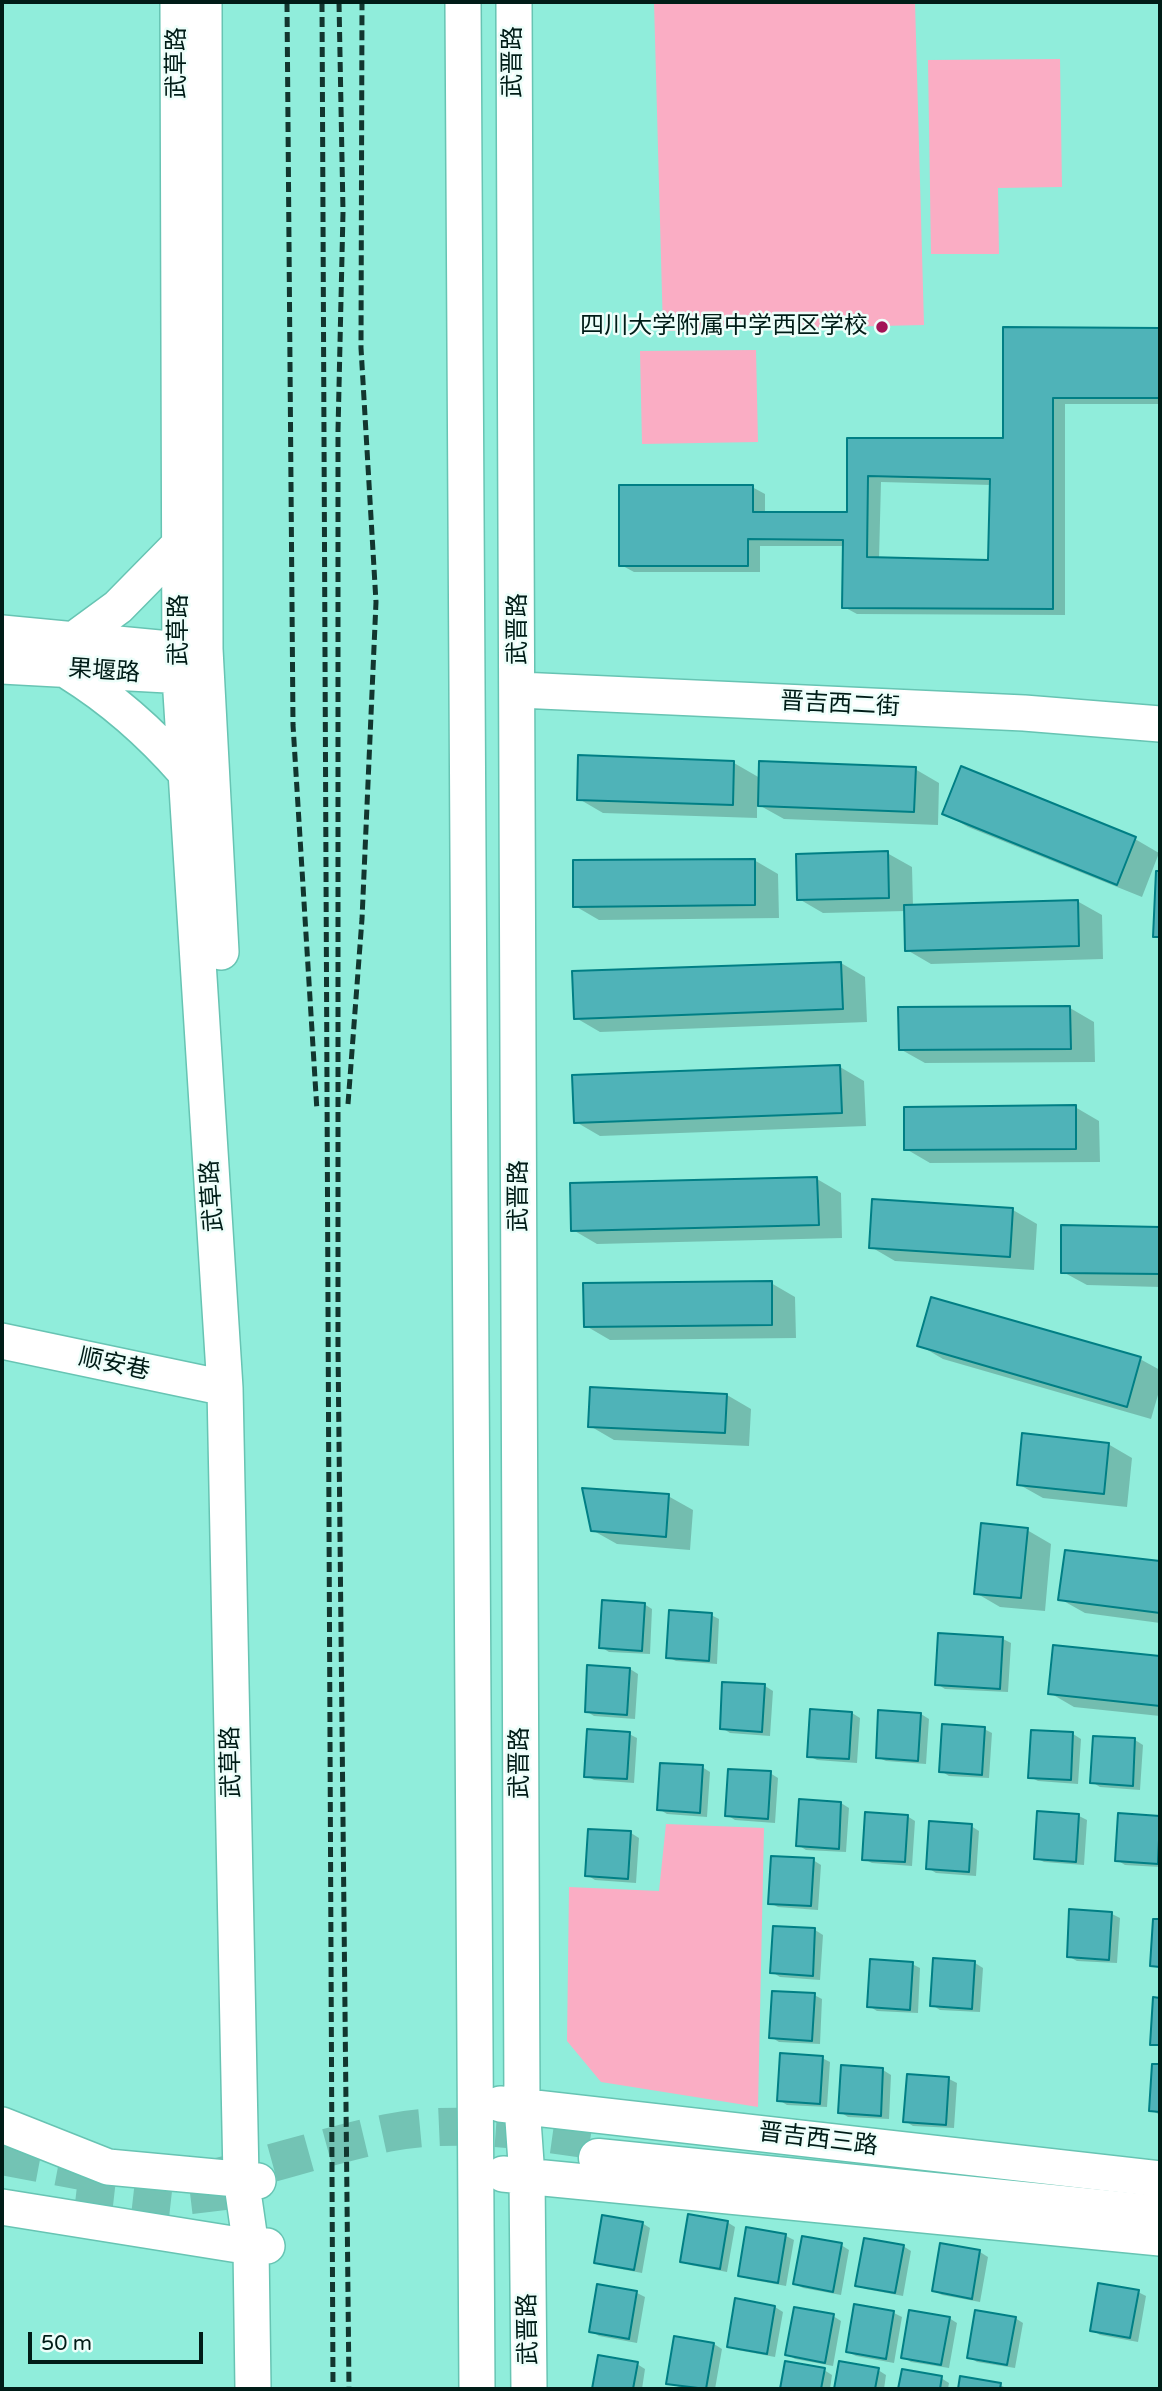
<!DOCTYPE html>
<meta charset="utf-8">
<style>
body{margin:0}
#map{position:relative;width:1162px;height:2391px;overflow:hidden;background:#90eddb;font-family:"Varela Round",sans-serif}
canvas{display:block}
.frame{position:absolute;inset:0;border:4px solid #001c17;pointer-events:none}
.scale{position:absolute;left:28px;top:2332px;width:175px;height:32px;box-sizing:border-box;border:4px solid #001c17;border-top:0;padding-left:9px;font-size:21px;line-height:24px;white-space:nowrap;color:#001c17;-webkit-text-stroke:5px #edfefa;paint-order:stroke}
</style>
<div id="map">
<canvas width="1162" height="2391"></canvas>
<div class="frame"></div>
<div class="scale">50 m</div>
</div>
<script>
const context = document.querySelector('canvas').getContext('2d');
context.lineJoin = 'round';
function fillPath(path, color) { context.fillStyle = color; context.fill(path, 'evenodd'); }
function stroke(path, color, width, dash) { context.strokeStyle = color; context.lineWidth = width; context.lineCap = dash ? 'butt' : 'round'; context.setLineDash(dash || []); context.stroke(path); }
function write(font, color, halo, rows, align = 'center') {
  context.font = font + ' "Varela Round","Noto Sans SC",sans-serif'; context.lineWidth = 5; context.setLineDash([]); context.textBaseline = 'middle'; context.strokeStyle = halo; context.fillStyle = color; for (const [text, x, y, turn = 0] of rows) {
    context.save(); context.translate(x, y); context.rotate((+turn || 0) * Math.PI / 180); context.textAlign = isNaN(turn) ? turn : align; if (halo) context.strokeText(text, 0, 0); context.fillText(text, 0, 0); context.restore();
  }
}
const green = new Path2D(`
 M654,2H915L924,325L663,331Z
 M1060,59L1062,187L998,188L999,254H931L928,60Z
 M756,350L758,442L642,444L640,351Z
 M666,1824L764,1828L758,2107L601,2082L567,2041L569,1887L659,1891Z`);
const shadow = new Path2D(`
 M1005,329L1160,330V404H1065V615L857,614L844,607V546H760V572H634L621,565L752,487L765,494V513H849L848,439L1005,440ZM881,482L991,485L990,562L879,559Z
 M734,763L760,778L915,769L939,783L938,825L784,819L757,804V818L603,813L579,799Z
 M944,813L1135,839L1159,853L1142,897L968,827Z
 M887,853L912,867L913,906L1077,901L1102,915L1103,959L931,964L907,950L906,911L823,913L799,899Z
 M754,860L778,874L779,918L599,920L575,906Z
 M841,963L865,977L867,1022L600,1032L576,1018Z
 M1070,1008L1094,1022L1095,1062L925,1063L900,1049Z
 M840,1067L864,1081L866,1126L600,1136L576,1122Z
 M1075,1107L1099,1121L1100,1162L930,1163L906,1149Z
 M817,1179L841,1193L842,1238L597,1244L573,1230Z
 M874,1200L1013,1210L1037,1224L1034,1270L895,1261L871,1247Z
 M1063,1227L1160,1229V1287L1087,1285L1063,1272Z
 M771,1283L795,1297L796,1338L610,1340L586,1326Z
 M919,1345L1140,1359L1160,1370V1388L1151,1419L943,1359Z
 M727,1395L751,1409L749,1446L614,1440L590,1426Z
 M1108,1444L1132,1458L1127,1507L1043,1498L1018,1484Z
 M668,1496L693,1510L690,1550L617,1544L592,1530Z
 M1027,1530L1051,1544L1045,1611L1000,1607L976,1593Z
 M1066,1552L1160,1563V1623L1085,1613L1060,1599Z
 M644,1604L652,1609L650,1654L609,1652L601,1647Z
 M711,1615L719,1619L717,1664L676,1661L668,1657Z
 M1003,1639L1011,1643L1008,1692L945,1689L937,1684Z
 M1055,1647L1160,1658V1716L1074,1707L1050,1693Z
 M630,1669L638,1674L635,1719L594,1716L586,1711Z
 M765,1686L773,1691L770,1736L730,1733L722,1728Z
 M852,1713L860,1718L857,1763L817,1760L809,1756Z
 M921,1714L929,1719L926,1764L886,1761L877,1757Z
 M984,1729L992,1733L989,1778L949,1776L941,1771Z
 M1032,1732L1073,1734L1081,1739L1078,1784L1038,1781L1030,1777Z
 M629,1734L637,1738L634,1783L594,1780L586,1776Z
 M1135,1740L1143,1745L1140,1790L1100,1787L1092,1782Z
 M702,1767L710,1772L707,1817L667,1814L659,1809Z
 M770,1773L778,1778L775,1823L735,1820L727,1815Z
 M841,1803L849,1808L846,1852L806,1850L798,1845Z
 M1120,1815L1160,1818V1867L1125,1865L1117,1860Z
 M907,1816L915,1821L912,1866L872,1863L864,1859Z
 M1079,1816L1087,1820L1084,1865L1044,1862L1036,1858Z
 M971,1826L979,1831L976,1876L936,1873L928,1868Z
 M631,1833L639,1838L636,1883L595,1880L587,1875Z
 M813,1860L821,1865L818,1910L778,1907L770,1903Z
 M1112,1914L1120,1918L1117,1963L1077,1961L1068,1956Z
 M815,1930L823,1935L820,1980L780,1977L772,1972Z
 M975,1963L983,1968L980,2012L940,2010L932,2005Z
 M912,1964L920,1968L918,2013L877,2011L869,2006Z
 M814,1995L822,1999L820,2044L779,2042L771,2037Z
 M822,2058L830,2062L827,2107L787,2105L779,2100Z
 M1154,2065L1160,2066V2115L1151,2110Z
 M883,2070L891,2075L889,2119L848,2117L840,2112Z
 M949,2079L957,2083L954,2128L913,2126L905,2121Z
 M727,2222L735,2227L727,2272L690,2265L681,2261Z
 M642,2223L650,2228L642,2273L604,2266L596,2262Z
 M786,2236L794,2240L786,2286L748,2279L740,2275Z
 M841,2245L849,2250L841,2295L803,2288L795,2284Z
 M941,2245L980,2252L988,2257L980,2302L942,2295L934,2291Z
 M903,2246L911,2251L903,2296L865,2289L857,2285Z
 M599,2286L637,2293L645,2297L637,2343L599,2336L591,2331Z
 M1138,2292L1146,2296L1138,2342L1100,2335L1092,2330Z
 M775,2307L783,2312L775,2357L737,2350L729,2346Z
 M894,2313L902,2317L894,2363L856,2356L848,2352Z
 M833,2316L841,2321L833,2366L795,2359L787,2354Z
 M949,2318L957,2323L949,2368L911,2362L903,2357Z
 M1015,2318L1023,2323L1015,2368L977,2362L969,2357Z
 M714,2344L722,2349L715,2389H685L668,2383Z
 M599,2357L637,2364L645,2369L642,2389H594Z
 M786,2363L824,2370L832,2375L830,2389H782Z
 M840,2363L878,2370L886,2375L884,2389H836Z
 M903,2371L941,2378L949,2383L948,2389H900Z
 M962,2378L1000,2385L1008,2389H960Z`);
const building = new Path2D(`
 M1003,327L1160,328V398H1053V609L842,608L843,540L748,539V566H619V485H753V512H847V438H1003ZM868,476L990,479L988,560L867,557Z
 M578,755L734,761L733,805L577,800Z
 M759,761L916,767L914,812L758,806Z
 M961,766L1136,837L1117,885L942,814Z
 M888,851L889,898L797,900L796,854Z
 M755,859V905L573,907V860Z
 M1156,871H1160V937H1153Z
 M1078,900L1079,946L905,951L904,905Z
 M841,962L843,1009L574,1019L572,971Z
 M1070,1006L1071,1049L899,1050L898,1007Z
 M840,1065L842,1113L574,1123L572,1075Z
 M1076,1105V1149L904,1150V1107Z
 M817,1177L819,1225L571,1231L570,1183Z
 M872,1199L1013,1208L1010,1257L869,1248Z
 M1061,1225L1160,1227V1274L1061,1273Z
 M772,1281V1325L584,1327L583,1283Z
 M931,1297L1141,1357L1127,1407L917,1346Z
 M590,1387L727,1394L725,1433L588,1427Z
 M1022,1433L1109,1443L1104,1494L1017,1485Z
 M582,1488L669,1494L666,1537L591,1531Z
 M981,1523L1028,1528L1021,1598L974,1594Z
 M1065,1550L1160,1561V1613L1058,1600Z
 M602,1600L645,1603L642,1651L599,1648Z
 M669,1610L712,1613L709,1661L666,1658Z
 M938,1633L1003,1637L1000,1689L935,1685Z
 M1053,1645L1160,1656V1706L1048,1694Z
 M587,1665L630,1668L627,1715L585,1712Z
 M722,1682L765,1684L762,1732L720,1729Z
 M810,1709L852,1712L849,1759L807,1757Z
 M878,1710L921,1713L918,1761L876,1758Z
 M942,1724L985,1727L982,1775L939,1772Z
 M587,1729L630,1732L627,1779L584,1777Z
 M1031,1730L1073,1732L1071,1780L1028,1778Z
 M1093,1736L1135,1738L1133,1786L1090,1783Z
 M660,1763L703,1765L700,1813L657,1810Z
 M728,1769L771,1771L768,1819L725,1816Z
 M799,1799L841,1802L839,1849L796,1846Z
 M1037,1811L1079,1814L1076,1862L1034,1859Z
 M865,1812L908,1815L905,1862L862,1860Z
 M1118,1813L1160,1816L1158,1864L1115,1861Z
 M929,1821L972,1824L969,1872L926,1869Z
 M588,1829L631,1831L628,1879L585,1876Z
 M771,1856L814,1858L811,1906L768,1904Z
 M1069,1909L1112,1912L1109,1960L1067,1957Z
 M1153,1919H1160V1967L1150,1966Z
 M773,1926L815,1928L813,1976L770,1973Z
 M933,1958L975,1961L972,2009L930,2006Z
 M870,1959L913,1962L910,2010L867,2007Z
 M772,1991L815,1993L812,2041L769,2038Z
 M1153,1997L1160,1998V2045H1150Z
 M780,2053L823,2056L820,2104L777,2101Z
 M1152,2064H1160V2112L1149,2111Z
 M841,2065L883,2068L881,2116L838,2113Z
 M907,2074L949,2077L946,2125L903,2122Z
 M688,2214L728,2221L720,2269L680,2262Z
 M602,2215L643,2222L634,2270L594,2263Z
 M746,2227L786,2234L778,2283L738,2276Z
 M802,2236L842,2243L833,2292L793,2284Z
 M864,2238L904,2245L895,2293L855,2286Z
 M940,2243L980,2250L972,2299L932,2291Z
 M1098,2283L1139,2290L1130,2338L1090,2331Z
 M597,2284L637,2291L629,2339L589,2332Z
 M735,2298L775,2306L767,2354L727,2347Z
 M854,2304L894,2311L886,2359L846,2352Z
 M794,2307L834,2314L825,2363L785,2355Z
 M909,2310L950,2317L941,2365L901,2358Z
 M975,2310L1016,2317L1007,2365L967,2358Z
 M674,2336L714,2343L706,2389L666,2384Z
 M598,2355L638,2362L633,2389H592Z
 M785,2361L825,2368L821,2389H780Z
 M839,2361L879,2368L875,2389H834Z
 M902,2369L942,2376L940,2389H898Z
 M960,2376L1001,2383L1000,2389H958Z`);
const majorTunnel = new Path2D(`
 M2,2156L108,2176
 M217,2177C274,2164 330,2145 387,2133C459,2119 529,2131 600,2141
 M77,2186L174,2197L250,2188`);
const minor = new Path2D(`
 M178,2L180,677L225,1388L241,2178L251,2247L253,2389
 M204,2L205,649L221,952
 M463,2L477,2389
 M514,2L522,2106L527,2177L529,2389
 M2,633L180,650L202,649
 M73,640L118,607L180,544
 M2,666L204,677
 M69,672C114,700 150,732 185,772
 M519,690L1024,713L1160,724
 M2,1341L225,1388
 M500,2104L1160,2179
 M2,2125L108,2167L258,2181
 M503,2174L1160,2238
 M2,2207L251,2247L267,2246`);
const major = new Path2D(`
 M598,2158L1160,2215`);
const rail = new Path2D(`
 M287,2L293,725L317,1111
 M322,2L333,2389
 M339,2L343,212L338,431V1346L349,2389
 M348,1104L362,919L376,602L361,348L362,2`);
const markers = [
 [882,327,7,"#a31356"]
];
const streetNames = [
 ["武晋路",514,62,-90],
 ["武草路",178,63,-90],
 ["武晋路",519,629,-90],
 ["武草路",180,630,-90],
 ["果堰路",104,672,4],
 ["晋吉西二街",840,705,3],
 ["武草路",213,1196,-94],
 ["武晋路",520,1196,-90],
 ["顺安巷",114,1365,12],
 ["武草路",232,1762,-91],
 ["武晋路",521,1763,-90],
 ["晋吉西三路",818,2140,7],
 ["武晋路",529,2329,-91]
];
const poiNames = [
 ["四川大学附属中学西区学校",868,327]
];
fillPath(green, '#faadc4');
fillPath(shadow, '#0003');
fillPath(building, '#4fb3b8');
stroke(building, '#007f85', 2);
stroke(majorTunnel, '#73c3b4', 38, [38, 19]);
stroke(minor, '#67c4b3', 38);
stroke(major, '#67c4b3', 41);
stroke(minor, '#fff', 35);
stroke(major, '#fff', 38);
stroke(rail, '#12362f', 5, [10, 5]);
for (const [x, y, r, color] of markers) { const dot = new Path2D(); dot.arc(x, y, r, 0, 2 * Math.PI); context.fillStyle = color; context.fill(dot); stroke(dot, '#edfefa', 2.5); }
write('24px', '#001c17', '#edfefa', streetNames);
write('24px', '#001c17', '#edfefa', poiNames, 'right');
</script>
